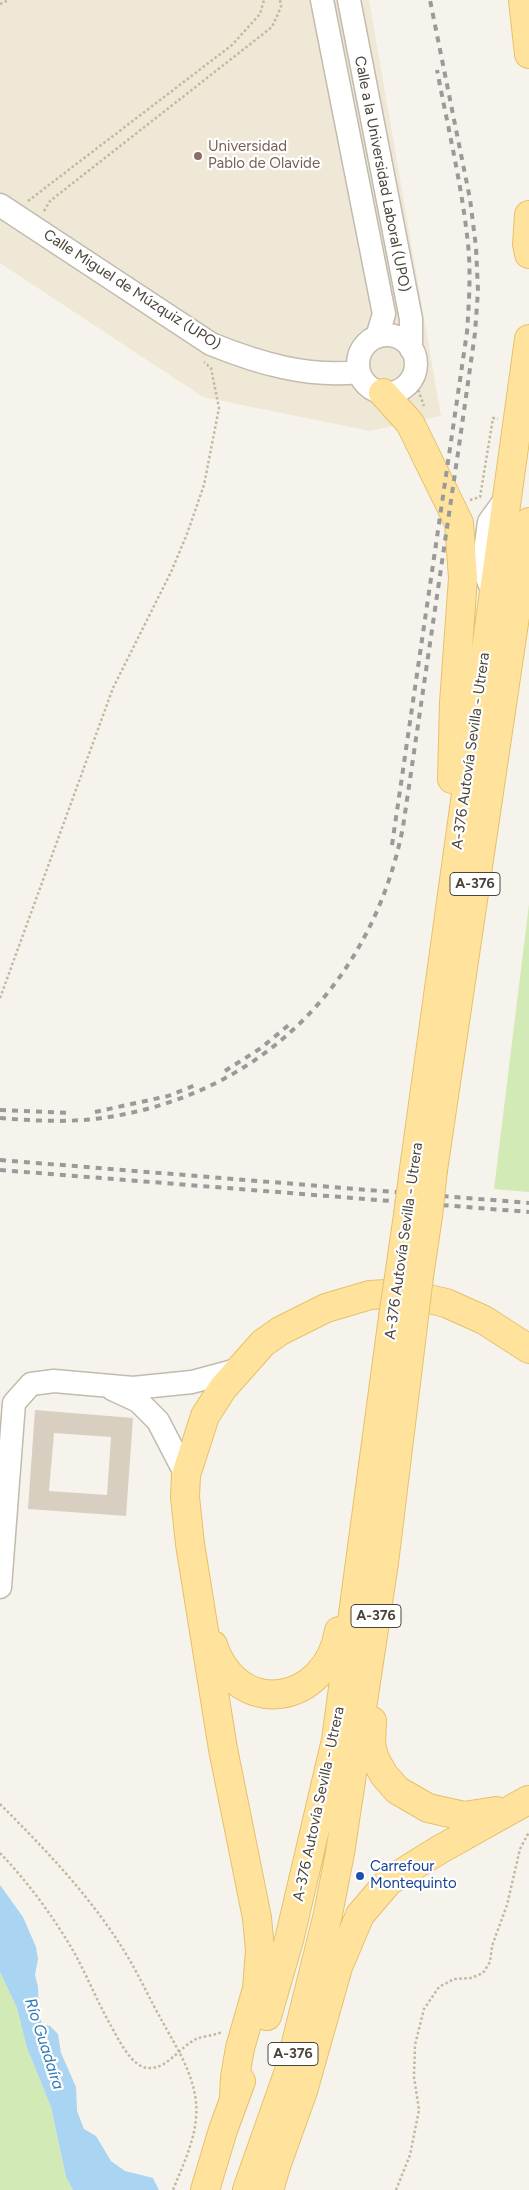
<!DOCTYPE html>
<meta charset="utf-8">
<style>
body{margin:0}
canvas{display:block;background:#f6f3ec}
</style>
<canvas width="529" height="2190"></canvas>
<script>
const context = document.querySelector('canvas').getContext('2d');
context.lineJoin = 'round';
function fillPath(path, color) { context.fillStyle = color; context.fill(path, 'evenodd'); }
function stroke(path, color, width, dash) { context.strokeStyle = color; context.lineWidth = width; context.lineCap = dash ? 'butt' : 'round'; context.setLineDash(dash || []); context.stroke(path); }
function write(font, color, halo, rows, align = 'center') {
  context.font = font + ' Figtree,sans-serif'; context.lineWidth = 4.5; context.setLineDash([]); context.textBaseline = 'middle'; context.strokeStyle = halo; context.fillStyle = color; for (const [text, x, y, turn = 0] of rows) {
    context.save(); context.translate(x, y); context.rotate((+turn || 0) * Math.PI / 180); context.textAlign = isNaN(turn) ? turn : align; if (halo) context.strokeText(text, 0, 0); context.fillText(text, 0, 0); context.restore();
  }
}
const education = new Path2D(`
 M0,0H369L441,416L370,431L203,397L0,263Z`);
const green = new Path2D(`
 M529,904V1192L494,1189Z
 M0,1972L17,2008L27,2048L51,2107L66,2177L73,2190H0Z`);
const water = new Path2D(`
 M0,1885L23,1917L36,1947L38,1959L35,1975L38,1987L39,2013L42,2024L50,2026L58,2034L61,2053L76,2087L77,2111L84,2129L96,2136L111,2161L125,2171L153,2178L159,2190H73L66,2177L51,2107L27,2048L17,2008L0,1972Z`);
const building = new Path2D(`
 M35,1410L133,1418L126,1516L28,1509ZM54,1433L111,1437L107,1495L49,1491Z`);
const path = new Path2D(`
 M0,4L9,0
 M28,201L232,45L260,14L264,0
 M44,211L50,201L272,27L281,7L280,0
 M413,376L424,406
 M470,500L480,497L493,418L498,419
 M0,998L113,688L171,572L187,534L204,485L219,408L211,368L204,362
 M0,1804C45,1849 89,1895 123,1949C137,1971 148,1996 161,2019C175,2045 193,2072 196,2102C199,2133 184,2162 173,2190
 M0,1853C28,1882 55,1919 75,1954C88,1978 98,2003 111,2026C118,2038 131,2067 148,2068C166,2070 180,2047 196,2039C204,2036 213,2036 222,2032
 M396,2190L410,2155L419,2110L414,2077L415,2045L424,2009L439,1987L454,1979L471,1978L483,1973L490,1962L492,1946L507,1905L520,1849L529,1832`);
const minor = new Path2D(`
 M322,0L384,314L377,337
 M349,0L411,319V349
 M0,205L211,344C258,363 308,378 359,372
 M358 364a29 29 0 1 1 58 0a29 29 0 1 1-58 0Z
 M493,593L483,567L489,522L507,497
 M112,1389L138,1401L158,1421L186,1475
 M0,1587L14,1403L31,1384L54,1381L133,1388L192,1382L240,1369`);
const major = new Path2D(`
 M523,0L529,54
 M529,215L527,244L529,254
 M383,393L410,423L459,523L463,578L454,703L452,779
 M414,1169L529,339
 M433,1170L529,522
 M419,1276L428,1216
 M399,1277L408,1215
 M213,1645C238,1720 326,1705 339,1631
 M372,1721L371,1745L375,1759L384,1775L397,1790L428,1808L464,1816L496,1811
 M267,2016L289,1940L336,1740L393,1317
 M234,2097L235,2077L240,2048L257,1989L260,1950L257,1918L223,1749L190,1544L185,1497L186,1475L205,1416L223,1388L263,1343L280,1331L326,1308L370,1295L403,1293L446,1303L484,1320L529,1349
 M276,2166L303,2091L338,1967L360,1915L389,1881L439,1850L528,1800
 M205,2190L223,2130L241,2081
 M247,2190L289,2071L328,1914L340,1853L384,1563L414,1317
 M269,2190L281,2150`);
const rail = new Path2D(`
 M392,845L467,332C469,303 471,273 468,244C462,186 448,128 437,70
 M225,1071L261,1048L290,1024
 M0,1110L72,1113
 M95,1112L168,1096L198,1084
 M0,1118C36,1121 73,1123 109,1117C265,1092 373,980 403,827L459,446L475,333L478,291L476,247L470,199L430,0
 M0,1160L529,1203
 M0,1170L529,1212`);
const majorBridge = new Path2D(`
 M408,1215L414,1169
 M428,1216L433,1170
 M393,1317L399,1277
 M414,1317L419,1276`);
const markers = [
 [198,156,5,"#8d6e63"],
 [360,1876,5,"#1a4fb4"]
];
const shields = [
 [475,884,50],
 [376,1616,50],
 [293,2054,50]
];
const shieldNames = [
 ["A-376",475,884],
 ["A-376",376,1616],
 ["A-376",293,2054]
];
const educationNames = [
 ["Universidad",208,147],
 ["Pablo de Olavide",208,164]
];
const streetNames = [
 ["Calle a la Universidad Laboral (UPO)",382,174,79],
 ["Calle Miguel de Múzquiz (UPO)",132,290,33],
 ["A-376 Autovía Sevilla - Utrera",471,751,-82],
 ["A-376 Autovía Sevilla - Utrera",404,1241,-82],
 ["A-376 Autovía Sevilla - Utrera",319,1804,-78]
];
const transitNames = [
 ["Carrefour",370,1867],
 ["Montequinto",370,1884]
];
const waterNames = [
 ["Río Guadaíra",44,2044,72]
];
fillPath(education, '#efe8d6');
fillPath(green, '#d2eab5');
fillPath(water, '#a9d4f2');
fillPath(building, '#d8cfc1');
stroke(minor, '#c2bbae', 25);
stroke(major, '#e6c16a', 30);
stroke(path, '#c4b79f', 2.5, [2.5, 2.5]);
stroke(minor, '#fff', 22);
stroke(major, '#ffe39c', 28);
stroke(rail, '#9a9a9a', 4, [6, 6]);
stroke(majorBridge, '#e6c16a', 30, []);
stroke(majorBridge, '#ffe39c', 28);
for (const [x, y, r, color] of markers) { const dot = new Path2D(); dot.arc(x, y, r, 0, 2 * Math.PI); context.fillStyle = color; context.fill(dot); stroke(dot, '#fff', 2); }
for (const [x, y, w] of shields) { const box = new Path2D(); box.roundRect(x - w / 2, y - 11.5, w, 23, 4); context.fillStyle = '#fff'; context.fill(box); stroke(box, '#4b4439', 1); }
write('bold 14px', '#4b4439', null, shieldNames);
write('15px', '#785e54', '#fff', educationNames, 'left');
write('15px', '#4b4439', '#fff', streetNames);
write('15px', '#164399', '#fff', transitNames, 'left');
write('italic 16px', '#2e7ab2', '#fff', waterNames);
</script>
